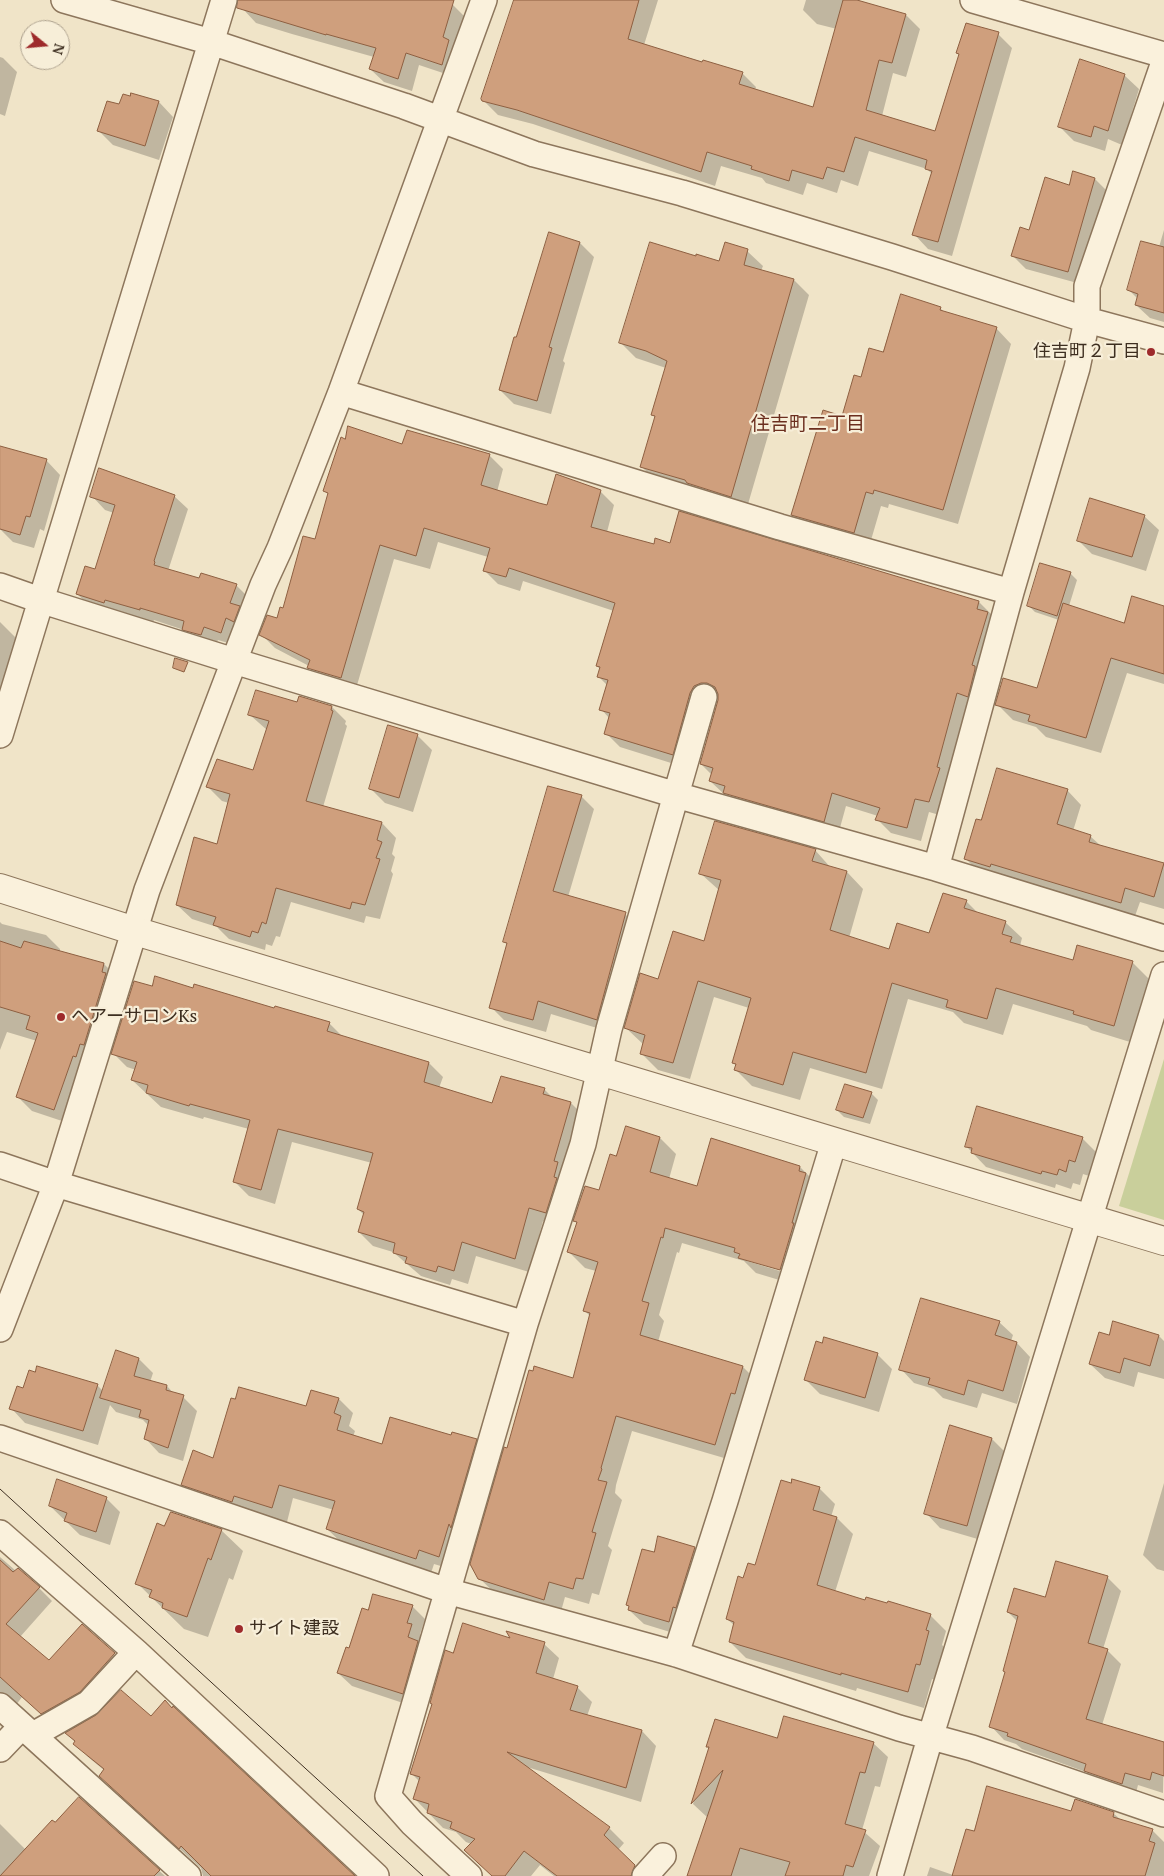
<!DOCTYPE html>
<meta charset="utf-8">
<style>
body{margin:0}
#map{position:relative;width:1164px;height:1876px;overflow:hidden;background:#f0e4c8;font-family:"PT Serif",serif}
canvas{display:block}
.north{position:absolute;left:20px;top:20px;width:50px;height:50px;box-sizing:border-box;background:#f7eed8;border:1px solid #ada18e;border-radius:50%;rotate:107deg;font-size:14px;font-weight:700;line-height:20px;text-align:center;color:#3d2e20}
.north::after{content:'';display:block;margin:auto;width:18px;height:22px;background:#9e2a2b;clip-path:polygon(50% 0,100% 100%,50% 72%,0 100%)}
</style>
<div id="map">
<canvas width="1164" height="1876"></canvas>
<div class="north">N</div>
</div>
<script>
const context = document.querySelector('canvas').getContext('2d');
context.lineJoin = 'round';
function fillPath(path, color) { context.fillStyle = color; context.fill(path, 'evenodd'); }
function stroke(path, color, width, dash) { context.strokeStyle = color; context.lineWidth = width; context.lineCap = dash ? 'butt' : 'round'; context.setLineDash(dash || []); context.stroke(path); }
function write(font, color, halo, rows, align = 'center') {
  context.font = font + ' "PT Serif","Noto Sans JP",serif'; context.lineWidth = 4.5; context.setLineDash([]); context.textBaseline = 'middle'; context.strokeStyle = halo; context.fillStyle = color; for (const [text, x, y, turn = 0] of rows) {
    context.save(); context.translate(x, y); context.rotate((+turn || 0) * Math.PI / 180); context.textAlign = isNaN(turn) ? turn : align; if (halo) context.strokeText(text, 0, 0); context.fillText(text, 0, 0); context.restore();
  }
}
const green = new Path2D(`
 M1164,1059V1220L1119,1206Z`);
const shadow = new Path2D(`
 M246,0H438L453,5L466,18L455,77L419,65L412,91L384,82L370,69L374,57L292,34L256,23L243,9Z
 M517,0H658L644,45L742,73L756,87L755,90L814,108L837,29L817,24L803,10L806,0H856L906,15L920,29L906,77L893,73L882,116L936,133L960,55L957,53L998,34L1012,48L952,256L928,249L914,234L932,174L927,169L869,151L858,186L841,180L837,193L807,183L803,195L766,183L762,178L721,166L715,186L533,124L498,115L483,100Z
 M0,57L3,58L17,72L5,116L0,114Z
 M1124,75L1139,89L1122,145L1108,139L1105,151L1074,141L1060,127Z
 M159,102L173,117L159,160L113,145L99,131L120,106Z
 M1074,172L1095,179L1108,192L1081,284L1026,269L1013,256L1030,231L1070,187Z
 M1164,230V322L1150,318L1136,305L1138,299L1129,290L1159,247Z
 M549,233L580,243L594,257L563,361L565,363L551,414L514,404L500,390Z
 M747,251L763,266L761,271L794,280L809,295L746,511L657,482L642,467L656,418L653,415L666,368L636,358L621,343L696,258L719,262Z
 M940,308L945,313L996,328L1011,344L958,524L889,504L888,508L881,506L869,547L807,530L792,515L862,378L884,354Z
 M403,446L489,455L503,469L497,492L548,506L600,491L614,505L607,532L655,546L670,544L979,602L993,616L943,816L929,812L921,841L891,833L877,819L878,816L846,806L838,835L738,807L710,781L712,775L701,764L719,697H715L687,768L620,747L606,733L610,719L601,709L608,686L598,676L600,669L597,666L614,611L523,581L520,591L498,584L484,570L488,557L438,542L430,569L394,559L355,692L323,682L309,668V666L275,648L261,634L278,619L284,610L316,541L329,495L324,490Z
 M0,447L46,460L60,475L44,531L40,529L34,548L13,542L0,529Z
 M92,496H174L188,509L168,571L200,579L236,585L249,598L235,645L218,640L214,648L197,643L184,630L154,620L153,623L91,607L77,594L95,570L114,513L105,510Z
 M1144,516L1159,530L1146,571L1092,554L1078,540Z
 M1070,573L1077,580L1069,606L1125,624L1164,607V684L1127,673L1101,753L1046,737L1036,727L1013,720L997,704L1038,690L1059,620L1035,612L1028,605Z
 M0,622L27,649L0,720Z
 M298,704L332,707L346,721L345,724L347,726L323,807L382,823L396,838L392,854L395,857L391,871L393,874L380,919L366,916L364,923L291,902L280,937L276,936L272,946L266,944L265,950L229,939L217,927L192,919L177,905L217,845L229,803L222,801L207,786L254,772L267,730L250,715Z
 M418,736L432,750L413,812L385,803L371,789Z
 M1067,790L1081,805L1073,831L1090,836L1101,846L1164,864V909L1140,902L1135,916L980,873L966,859L982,822Z
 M581,796L594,809L568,897L625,914L638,927L610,1032L551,1014L546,1032L504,1020L491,1007L508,945L504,942Z
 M815,850L831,868L847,872L863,889L849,938L890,950L930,934L966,901L979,914L1005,922L1022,938L1020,946L1074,962H1132L1149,979L1130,1042L1091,1030L1087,1026L1013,1004L1003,1035L964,1023L953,1012L908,999L882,1089L810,1068L800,1100L752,1086L736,1070L737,1066L733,1063L749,1008L714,997L690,1079L658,1070L641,1053L644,1045L626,1028L659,980L705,943L720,891L700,873Z
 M0,922L2,924L46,935L60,949V952L104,964L118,978L68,1123L32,1111L18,1097L37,1041L7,1032L0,1050Z
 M153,988L194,989L329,1023L343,1037L429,1063L443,1077L439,1088L493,1104L544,1089L553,1098L571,1103L585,1117L560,1226L543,1221L529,1272L476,1256L468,1284L452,1279L450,1285L421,1276L393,1252L373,1246L359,1232L364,1215L358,1209L372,1163L292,1142L275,1204L249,1196L235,1182L249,1129L204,1117L203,1119L161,1107L132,1080L136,1070L127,1067L113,1053Z
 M871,1093L878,1100L870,1124L844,1117L837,1110Z
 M626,1128L660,1138L676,1154L669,1179L698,1187L800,1167L816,1183L796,1285L756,1273L744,1261L682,1243L679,1253L677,1252L659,1315L664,1321L658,1342L743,1367L759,1383L731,1460L632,1431L616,1485L615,1493L622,1500L608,1546L612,1550L599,1595L592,1593L589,1604L565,1597L560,1615L496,1594L479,1578L508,1449L574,1379L591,1317L584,1310L596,1271L585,1268L569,1252L578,1224L575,1221L599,1192L617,1158ZM743,1258L786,1271V1273L747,1261Z
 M1082,1138L1096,1152L1089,1176L1083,1174L1080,1185L1073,1183L1071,1189L1056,1184L1055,1188L986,1167L966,1146Z
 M999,1322L1013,1335L1011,1341L1017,1343L1030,1357L1017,1404L982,1393L977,1408L943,1398L934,1389L914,1383L901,1369Z
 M1159,1336L1164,1341V1379L1138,1372L1134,1387L1105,1378L1090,1364L1110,1337Z
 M877,1354L892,1369L879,1412L820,1394L806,1380Z
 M139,1359L153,1373L150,1382L167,1386L174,1394L183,1397L197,1411L183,1461L159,1453L145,1438L149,1426L143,1420L116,1412L110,1405L98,1445L25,1423L11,1408L24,1389L97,1385L104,1392Z
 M339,1399L353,1413L349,1426L355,1431L353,1437L382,1446L451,1437L476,1440L491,1455L454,1570L434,1564L431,1573L342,1543L327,1529L334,1510L293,1498L287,1522L248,1510L197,1499L182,1484L214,1459L307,1408Z
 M992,1439L1006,1453L981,1540L940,1528L926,1513Z
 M1164,1483V1571L1157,1569L1143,1555Z
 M819,1488L835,1504L831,1517L837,1518L853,1534L835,1592L866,1602L930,1615L946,1631L942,1645L945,1648L936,1680L932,1679L924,1708L857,1688L856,1691L746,1658L730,1642L735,1626L727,1619L744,1579L756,1567Z
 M106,1498L120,1512L110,1545L80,1535L50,1506Z
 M165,1527L221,1530L243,1551L233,1580L229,1578L208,1637L184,1629L137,1583Z
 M695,1548L709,1562L683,1636L644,1624L629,1610L655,1553Z
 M0,1557L16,1571L39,1588L52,1601L20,1637L50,1662L82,1626L128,1667L56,1726L22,1697L16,1705L0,1715Z
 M1107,1577L1121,1591L1103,1649L1107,1650L1121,1664L1102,1725L1164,1743L1163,1793L1138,1785L1135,1797L1099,1784L1086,1772L1022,1749L1016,1744L1004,1740L991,1726L1006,1673L1018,1622L1008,1612Z
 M412,1606L425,1619L420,1634L424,1639L415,1707L352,1686L338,1673L369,1611Z
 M512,1640L544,1644L559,1658L553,1679L577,1687L592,1702L587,1716L642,1731L656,1746L641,1802L527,1767L609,1828L624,1843L618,1850L645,1876H554L540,1865L531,1876H493L471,1844L466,1842L456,1832L443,1828L415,1799L420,1782L412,1774L454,1655Z
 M151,1718L355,1876H203L201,1868L113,1789L105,1771L88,1757L67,1733Z
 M778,1740L873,1743L888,1757L880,1787L875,1786L862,1830L880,1846L869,1876H688L708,1818L693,1804L710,1749L707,1747Z
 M79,1799L165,1876H77L56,1824Z
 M1072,1813H1113L1121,1820L1152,1830L1164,1842V1876H927L930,1867L953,1875L975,1833Z
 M0,1824L52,1876H0Z`);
const building = new Path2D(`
 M238,0H454L443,37L449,40L442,65L406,53L398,79L369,69L376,48L326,34V35L237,8Z
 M514,0H639L628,39L702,62L703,60L743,72L739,84L813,107L843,0H857L906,14L892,63L879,60L866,110L935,131L959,54L956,53L966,23L999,32L938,242L912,235L932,171L925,169L927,160L855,137L844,172L827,167L823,179L792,170L789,181L751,169L752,166L707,152L701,172L517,110L482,101L481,99Z
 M1080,59L1125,74L1108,131L1094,126L1091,137L1058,127Z
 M131,93L159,101L145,146L97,131L107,101L119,104L123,94L130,96Z
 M1073,171L1095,178L1068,272L1011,256L1020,227L1029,230L1045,177L1069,185Z
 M549,232L580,242L549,347L552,348L537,401L499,390L514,337H516Z
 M1141,241L1164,247V313L1135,305L1138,294L1127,290Z
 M650,242L696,256V254L719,261L725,242L748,249L744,265L794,279L731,497L687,483L685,480L640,467L655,416L651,415L667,361L646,351L619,343Z
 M901,294L941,307L940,310L997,327L943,510L874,490L873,494L866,492L854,533L791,515L823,410L842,416L854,375L861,377L869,348L883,352Z
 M348,426L402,444L407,430L490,454L481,485L539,503L547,505L556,474L601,490L591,527L654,544L655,538L670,543L679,511L979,601L977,609L988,612L972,665L975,666V669L968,697L957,693L937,767L940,768L929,802L915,799L907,828L875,820L880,808L832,793L824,822L723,793L725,786L709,781L713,768L700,764L718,700V694L715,687L707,683H701L694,686L690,693L673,755L604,734L610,713L599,710L608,680L597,677L600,667L596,666L615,603L509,568L506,577L483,571L490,548L424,528L416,556L380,545L341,678L307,668L310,660L259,635L267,615L277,618L280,607L283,608L303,536L315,539L328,493L323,491L341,437L345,439Z
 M0,446L47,459L30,517L26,516L20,535L0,529Z
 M99,468L175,495L154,561L155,562L154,565L199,578L201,573L237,584L230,603L240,606L234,622L226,618L221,633L204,627L201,635L182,630L184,621L140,608V610L105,600L104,603L76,594L85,566L95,569L115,505L90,497Z
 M1090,498L1145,515L1132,557L1077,541Z
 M1040,563L1071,572L1057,616L1027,606Z
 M1132,596L1164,606V674L1111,658L1086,738L1028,721L1030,715L995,705L1003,678L1037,688L1063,603L1124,623Z
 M175,658L188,662L184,672L173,668Z
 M256,690L297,702L299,696L332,706L331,710L333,711L306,801L382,822L377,840L382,842L376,858L380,859L365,905L352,902L350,909L276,888L266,924L262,922L258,933L252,931L250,937L213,925L216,917L176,905L194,837L217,844L230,794L206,787L217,759L253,770L269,721L248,715Z
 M388,725L418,734L399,798L369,789Z
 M997,768L1068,789L1057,824L1091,835L1089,842L1164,863L1154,897L1125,888L1121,903L991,864L990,867L964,859L976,819L981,820Z
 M548,786L582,795L553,891L626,912L597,1020L538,1001L533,1020L489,1008L507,943L503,942Z
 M715,821L816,849L812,861L847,871L830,930L889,949L897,923L929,933L943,893L967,900L964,908L1006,921L1002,934L1012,937L1010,942L1073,960L1077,945L1133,961L1114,1026L1073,1014L1074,1011L996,988L987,1019L946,1007L948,1000L892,983L866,1073L793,1052L783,1085L734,1070L736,1064L732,1063L751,998L698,981L673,1063L640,1054L645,1035L624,1028L640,973L658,979L673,931L704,941L721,880L699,874Z
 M0,941L21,948L24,941L104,963L102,972L106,973L84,1045L80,1044L76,1057L73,1056L54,1110L16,1097L38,1033L26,1029L30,1016L0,1007Z
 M155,976L193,988L194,984L274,1008L275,1006L330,1022L327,1031L429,1062L424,1082L492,1103L501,1076L545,1088L543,1094L571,1102L554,1161L558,1162L554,1177L557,1178L546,1213L529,1208L515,1259L462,1242L454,1271L438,1266L436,1272L405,1263L407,1257L393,1253L395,1243L358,1232L364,1212L357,1209L373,1153L278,1129L261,1190L233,1182L250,1120L190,1104L189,1106L146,1093L148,1085L131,1080L137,1062L111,1054L134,981L152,986Z
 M845,1084L872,1092L863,1118L836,1110Z
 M977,1106L1083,1137L1075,1162L1069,1160L1066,1172L1059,1169L1057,1175L1042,1171L1041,1174L971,1153L972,1148L965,1147Z
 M626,1126L660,1137L650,1172L697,1186L711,1138L800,1166L799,1171L806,1173L792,1223H794L780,1270L738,1258L740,1254L734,1252L735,1248L665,1228L663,1238L661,1237L642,1301L649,1303L640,1335L743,1366L735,1394L731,1393L715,1445L616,1416L601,1468L602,1469L598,1480L607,1482L592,1532L596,1533L583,1579L576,1578L573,1589L549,1582L544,1600L478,1579L470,1564L504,1447L507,1448L529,1370L533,1371L534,1366L573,1378L590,1313L583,1311L598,1262L567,1252L577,1222L573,1221L585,1186L599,1190L610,1154L616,1156Z
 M921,1298L1000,1321L995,1335L1017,1342L1003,1391L968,1380L964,1395L928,1384L930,1378L899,1370Z
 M1113,1321L1159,1335L1150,1366L1124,1358L1120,1373L1089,1364L1099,1332L1109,1335Z
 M824,1337L878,1353L865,1398L804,1380L816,1341L822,1343Z
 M116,1350L139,1358L134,1376L167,1385L166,1390L184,1395L168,1448L144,1439L149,1420L139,1417L141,1410L100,1398Z
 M37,1366L98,1384L83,1431L9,1409L17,1386L23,1388L29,1370L35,1372Z
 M239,1387L306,1406L311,1390L339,1398L334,1413L341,1416L337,1430L382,1444L390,1417L451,1435L452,1432L477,1439L451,1528L449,1524L439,1557L419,1550L416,1559L326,1529L335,1501L279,1485L272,1508L234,1496L232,1502L181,1485L193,1450L213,1458L231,1398L235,1399Z
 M950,1425L992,1438L967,1526L924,1514Z
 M57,1479L107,1497L96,1532L64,1521L67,1513L49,1506Z
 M792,1479L820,1487L813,1510L837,1517L817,1585L865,1600L866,1597L887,1603L888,1601L931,1614L926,1630L929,1631L920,1665L916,1664L908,1692L841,1673V1675L729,1642L734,1622L726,1619L738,1576L743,1578L748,1563L755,1565L781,1480L791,1483Z
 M171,1512L222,1529L211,1560L208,1558L187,1617L162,1608L163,1603L149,1597L152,1590L135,1584L157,1523L164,1526Z
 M658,1536L695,1547L676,1608L673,1607L669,1622L628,1610L629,1606L626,1605L642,1549L654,1552Z
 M0,1560L13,1572L18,1568L40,1587L6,1624L49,1660L82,1624L115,1653L80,1692L41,1714L0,1677Z
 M1056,1561L1108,1576L1088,1643L1108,1649L1086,1719L1164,1742V1776L1152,1772L1150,1780L1125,1773L1122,1784L1084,1771L1086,1764L1007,1736L1008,1733L989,1727L1005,1672L1003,1671L1018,1616L1007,1612L1014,1588L1045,1597Z
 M373,1594L413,1605L407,1623L412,1624L408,1637L418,1641L403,1694L337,1673L346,1647L349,1648L362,1608L368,1610Z
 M463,1623L510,1638L506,1631L545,1642L536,1673L578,1686L570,1710L642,1730L626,1788L507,1752L610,1827L604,1835L635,1865L631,1876H557L524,1851L505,1876H492L464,1850L475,1839L450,1828L452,1822L427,1813L429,1804L413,1799L420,1777L410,1774L432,1704L430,1703L445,1650L453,1653Z
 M121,1690L151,1716L165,1700L172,1708L173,1706L355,1876H211L181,1846L179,1849L99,1776L104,1769L73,1744L75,1741L65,1733L96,1715Z
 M784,1716L874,1742L865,1773L860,1772L845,1824L866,1830L853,1867L846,1865L843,1876H785L790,1862L740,1848L731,1876H687L723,1770L691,1804L709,1747H706L715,1719L777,1738Z
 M987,1786L1071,1811L1075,1799L1114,1812L1113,1817L1153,1829L1149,1841L1155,1843L1145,1876H952L966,1829L974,1831Z
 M79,1797L160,1870L154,1876H0L52,1820L55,1822Z`);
const minor = new Path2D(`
 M64,0L211,42L404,106L534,154L682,193L892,257L1087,320L1164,341
 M973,0L1164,55
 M341,392L780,527L1011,592
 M0,586L40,600L234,661L676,795L936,868L1164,938
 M0,735L224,0
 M936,868L1011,592L1077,368L1087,320V286L1164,62
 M0,1165L56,1184L525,1324
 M0,1329L56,1184L147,890L263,585L280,548L341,392L484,0
 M0,1438L447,1591L676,1654L899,1728L972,1748L1164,1814
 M0,1533L136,1652L376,1876
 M676,1654L725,1501L834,1142
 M0,1706L188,1876
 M33,1735L89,1703L136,1652
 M0,1749L22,1726
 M469,1876L412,1823L388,1796L525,1324L583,1144L609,1029L704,697
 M645,1876L663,1856
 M890,1876L930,1738L1164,975`);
const tertiary = new Path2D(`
 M0,888L135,931L1164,1241`);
const tram = new Path2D(`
 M0,1489L423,1876`);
const markers = [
 [1151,352,5,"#9e2a2b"],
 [61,1017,5,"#9e2a2b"],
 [239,1629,5,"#9e2a2b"]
];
const poiNames = [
 ["住吉町２丁目",1141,352,"right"],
 ["ヘアーサロンKs",71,1017],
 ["サイト建設",249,1629]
];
const neighbourhoodNames = [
 ["住吉町二丁目",808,425]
];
fillPath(green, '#c9cf9b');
fillPath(shadow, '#0003');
fillPath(building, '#cf9f7d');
stroke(building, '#8d5f41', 1);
stroke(minor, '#8d765c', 28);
stroke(tertiary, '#8d765c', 30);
stroke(minor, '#faf1dc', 25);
stroke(tertiary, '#faf1dc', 28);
stroke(tram, '#3d2e20', 1);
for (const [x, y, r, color] of markers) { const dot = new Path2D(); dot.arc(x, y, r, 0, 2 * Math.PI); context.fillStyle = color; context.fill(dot); stroke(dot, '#f7eed8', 2); }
write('18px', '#3d2e20', '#f7eed8', poiNames, 'left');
write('19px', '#6b2e1e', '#f7eed8', neighbourhoodNames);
</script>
